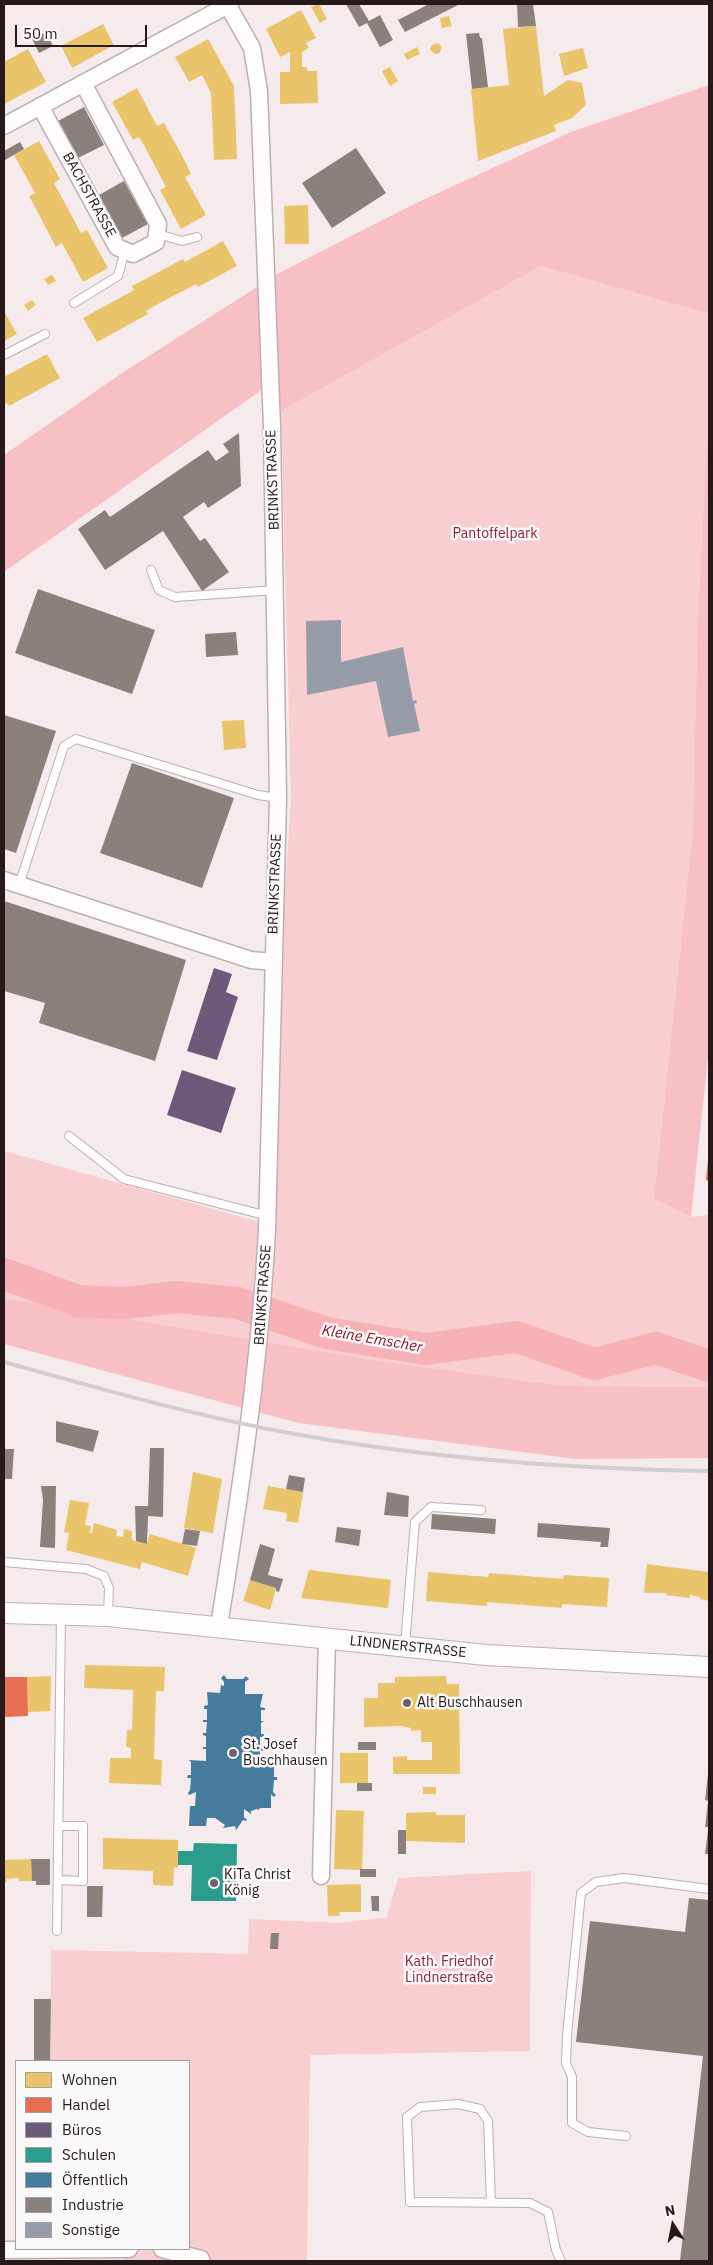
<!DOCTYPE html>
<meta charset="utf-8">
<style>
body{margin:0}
#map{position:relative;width:713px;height:2265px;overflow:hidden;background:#f5ebec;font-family:"IBM Plex Sans",sans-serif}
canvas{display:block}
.frame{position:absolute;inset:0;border:5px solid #271819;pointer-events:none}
.legend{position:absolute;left:15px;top:2060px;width:175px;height:190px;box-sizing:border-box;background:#f9f9f9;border:1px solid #a59f9f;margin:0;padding:6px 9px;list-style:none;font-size:15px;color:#271819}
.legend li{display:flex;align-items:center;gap:10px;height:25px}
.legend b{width:25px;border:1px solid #a59f9f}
.north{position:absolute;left:648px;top:2200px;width:50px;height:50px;-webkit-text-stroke:4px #f9f9f9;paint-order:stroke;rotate:349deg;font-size:14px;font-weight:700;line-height:20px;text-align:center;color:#271819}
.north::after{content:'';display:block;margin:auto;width:18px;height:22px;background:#271819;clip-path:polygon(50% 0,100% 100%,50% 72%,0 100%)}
.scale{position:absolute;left:15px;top:25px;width:132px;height:22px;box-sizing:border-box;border:2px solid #271819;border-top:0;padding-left:6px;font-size:15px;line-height:18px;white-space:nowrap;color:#271819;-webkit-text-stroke:4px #f9f9f9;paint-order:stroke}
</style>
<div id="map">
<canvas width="713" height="2265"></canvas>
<div class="frame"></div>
<ul class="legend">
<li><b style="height:14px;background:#e9c46a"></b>Wohnen</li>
<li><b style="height:14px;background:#e76f51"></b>Handel</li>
<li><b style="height:14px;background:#6d597a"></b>Büros</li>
<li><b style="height:14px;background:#2a9d8f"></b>Schulen</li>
<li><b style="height:14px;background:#457b9d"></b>Öffentlich</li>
<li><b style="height:14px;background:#8a817c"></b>Industrie</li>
<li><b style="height:14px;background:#969da9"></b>Sonstige</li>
</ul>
<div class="north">N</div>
<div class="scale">50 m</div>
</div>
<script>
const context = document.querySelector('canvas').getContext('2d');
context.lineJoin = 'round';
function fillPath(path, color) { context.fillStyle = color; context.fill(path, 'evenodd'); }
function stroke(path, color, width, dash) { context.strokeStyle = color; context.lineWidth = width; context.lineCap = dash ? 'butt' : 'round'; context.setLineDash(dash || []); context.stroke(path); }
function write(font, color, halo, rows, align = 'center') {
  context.font = font + ' "IBM Plex Sans",sans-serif'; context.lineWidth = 5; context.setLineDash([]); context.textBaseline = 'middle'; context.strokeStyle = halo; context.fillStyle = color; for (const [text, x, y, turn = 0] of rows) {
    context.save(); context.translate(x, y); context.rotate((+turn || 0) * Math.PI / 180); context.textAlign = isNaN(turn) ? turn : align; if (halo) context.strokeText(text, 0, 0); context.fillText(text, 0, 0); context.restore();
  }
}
const green = new Path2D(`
 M541,266L709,314V436L693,829L654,1197L691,1217L709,1215V1387L564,1386L373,1360L4,1298V1151L263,1223L291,800L281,411Z
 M531,1871L530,2051L310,2055L307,2261H124L123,2249H189V2061H50L51,1950L248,1954L249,1919L339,1923L387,1917L398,1878Z`);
const forest = new Path2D(`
 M709,85V314L541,266L281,411L277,377L256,394L4,572V455L122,373L279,273L412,205L571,132Z
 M709,410V1048L691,1217L654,1198L693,829L698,622Z
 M4,1298L373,1360L564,1386L709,1387V1458L576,1459L299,1423L4,1344Z`);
const homes = new Path2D(`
 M319,4L327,19L320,23L311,7Z
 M301,10L316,38L306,43L309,48L302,52V67H307V71H317L318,103L280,104V72H290V52L280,57L266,29Z
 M449,16L452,26L442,28L440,18Z
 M103,24L114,45L72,68L61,46Z
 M536,26L544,96L568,80L582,83L586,105L572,118L554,125L556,131L478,161L471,89L509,85L503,29Z
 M208,39L234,86L237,159L214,160L211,93L202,75L189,82L175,57Z
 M438,43L442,47L440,53L435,54L430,50L432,45Z
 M417,47L420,54L407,60L404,54Z
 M583,48L588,68L564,76L559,54Z
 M28,49L46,82L4,104V62Z
 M390,67L398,81L390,86L382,71Z
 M137,88L157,126L164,123L185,161L191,174L185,177L206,215L181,229L160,190L166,187L146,149L139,137L133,140L112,102Z
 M39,141L60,179L54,183L81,233L87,230L108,268L83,282L62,243L56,247L29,196L35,193L14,155Z
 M308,205L309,244H285L284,206Z
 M223,241L237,266L198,287L196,284L158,304L146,311L148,314L97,342L83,318L134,290L132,286L170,266L183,259L185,262Z
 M52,275L56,281L48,285L44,279Z
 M32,300L36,305L28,311L24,305Z
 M4,311L17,334L4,341Z
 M47,354L60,378L9,406L7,403L4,404V377Z
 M244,720L246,748L224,750L222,721Z
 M193,1472L222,1479L213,1533L184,1528Z
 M268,1486L303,1492L298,1523L286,1521L287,1513L263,1509Z
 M70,1500L89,1503L85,1525L91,1526L90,1533H92L94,1523L117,1530L116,1536L123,1537L124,1529L132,1531V1540L147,1544L150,1534L196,1548L188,1576L142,1562L140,1569L66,1550L69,1533L64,1532Z
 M647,1564L709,1572V1601L700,1599V1597L690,1595V1598L666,1595L667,1593H644Z
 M309,1570L391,1580L388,1608L301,1598Z
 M428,1572L488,1577L489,1573L563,1579L564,1575L609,1578L607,1607L562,1604V1608L487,1602V1606L426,1601Z
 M250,1580L276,1588L270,1610L243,1601Z
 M85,1665L165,1667L164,1691H156L154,1759L162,1760L161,1785L109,1783L110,1758H131V1748L126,1747L127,1730H132L133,1690L84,1688Z
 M51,1676L50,1711L28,1712L27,1677Z
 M446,1676L447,1684H459L460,1774H393V1757L407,1756V1760H432V1742H421V1730L411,1731V1728L401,1726L364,1727V1698H378V1683H395V1677Z
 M340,1753H368V1783H340Z
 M423,1787H436V1794H423Z
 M336,1810L364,1811L362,1870L334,1869Z
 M436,1812V1815H465V1843L406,1841V1813Z
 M103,1838L178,1840V1868L174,1867L173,1886L153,1885V1871L103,1869Z
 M31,1859L32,1881H19V1878L6,1879L7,1882H4V1860Z
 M361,1884V1912H339L340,1916H328L327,1885Z`);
const shops = new Path2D(`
 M708,1159H709V1181L706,1180Z
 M4,1677H27L28,1716L4,1717Z`);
const offices = new Path2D(`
 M214,968L232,974L226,992L238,997L217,1060L187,1051Z
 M182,1070L236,1088L221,1133L167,1115Z`);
const schools = new Path2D(`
 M194,1843L237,1844L236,1901H191L192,1865H178V1851H193Z`);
const public = new Path2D(`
 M224,1675L227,1679H243L246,1676L249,1679L245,1682V1694H263L260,1707L265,1708V1710H261V1721H264L261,1723V1734H264V1737H260V1748H264L263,1751L260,1750V1756H275L277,1759L274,1764V1777H277V1780H274L273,1792L276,1795L274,1797L271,1794V1808H260L259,1810L257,1809L251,1811V1814L244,1809V1818L247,1819L246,1821L243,1820L236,1830L235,1826L223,1828L225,1825L215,1818H207L206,1826H189L190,1806H195L196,1792L189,1795L188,1793L190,1790L191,1778H187L188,1775H191V1762L189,1760L206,1761V1749H203V1747H206V1736L203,1735V1733H206L207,1722H203V1720H207V1709H204V1706L208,1705L207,1692L220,1693L221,1685L224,1686V1682L221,1678Z`);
const industry = new Path2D(`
 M346,4H359L369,21L380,15L393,40L380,47L367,23L359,27Z
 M429,4H460L405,32L398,20Z
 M517,4H533L536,26L518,27Z
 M46,32L53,46L39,53L32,39Z
 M479,33L480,38H482L488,87L472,89L466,34Z
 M84,107L104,145L78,158L58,121Z
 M20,142L24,149L5,160L4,151Z
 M356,148L386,193L332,228L302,183Z
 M124,181L148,224L122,238L99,195Z
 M239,433L241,486L208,508L204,502L183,517L200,541L205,538L229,572L202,591L163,531L105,570L78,529L105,510L110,517L208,450L216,461L229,452L223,444Z
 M38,589L155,630L132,694L15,653Z
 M236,632L238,655L206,657L205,634Z
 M4,715L56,731L16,853L4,849Z
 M132,763L234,798L202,888L100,853Z
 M4,901L186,960L155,1061L39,1023L45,1003L4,991Z
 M56,1421L99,1431L93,1452L56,1442Z
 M150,1448H164L163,1517L148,1516L147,1544L136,1541L135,1506H148Z
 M4,1449H14L12,1479H4Z
 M289,1475L305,1478L303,1492L286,1489Z
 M41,1486H56L55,1548L40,1547L43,1500Z
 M387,1492L409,1496L408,1517L384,1515Z
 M432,1514L496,1519L495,1534L431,1529Z
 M538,1523L610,1528L608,1547H600L601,1542L537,1537Z
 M337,1527L361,1530L359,1546L335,1542Z
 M185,1529L200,1531L197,1546L182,1544Z
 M260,1544L275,1549L268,1575L283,1579L279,1592L276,1591V1588L250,1580Z
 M358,1742H376V1750H358Z
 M708,1774H709V1801L705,1800Z
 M357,1783H372V1791H357Z
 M708,1802H709V1827H705Z
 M398,1830H406V1854H398Z
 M708,1830L709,1831V1854H705Z
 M31,1859H50V1885H36V1881H32Z
 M360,1869H376V1877H360Z
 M87,1886H103L102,1917H87Z
 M371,1896H379V1911H372Z
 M689,1898L709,1900V2261H680L703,2056L576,2042L590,1921L685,1932Z
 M271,1933H279L278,1949H270Z
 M34,1999H51L50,2061H34Z`);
const river = new Path2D(`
 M4,1274L78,1301L125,1303L177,1297L238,1303L327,1333L425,1349L517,1337L594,1364L656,1348L709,1366`);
const building = new Path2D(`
 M341,620V662L403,647L413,701L416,700L417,703L414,704L420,731L388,737L376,681L307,695L306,621Z`);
const service = new Path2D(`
 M158,234L182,241L197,237
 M74,303L118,276L125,251
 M4,355L45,334
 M151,570L159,590L175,597L276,590
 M19,885L64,746L76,739L258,795L278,798
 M69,1136L124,1179L268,1216
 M4,1562L86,1569L104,1576L109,1588L108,1616
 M405,1645L415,1522L431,1507L481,1510
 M58,1880L83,1881V1826H59
 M57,1931L61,1616
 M626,2136L588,2132L572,2123V2077L566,2063L567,2035L581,1893L596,1882L624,1878L709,1889
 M491,2202L488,2121L480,2109L458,2104L420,2107L407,2117L410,2202L530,2203L548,2212L556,2250L561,2261`);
const minor = new Path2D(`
 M40,106L117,247L133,254L156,242L158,224L83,83
 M4,126L230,4
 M4,880L251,960L273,962
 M219,1626C240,1494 260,1363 267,1230L278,798L272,427L259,91L252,48L227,4
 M321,1876L327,1638
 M162,2249L201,2259
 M4,2250L129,2249`);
const tertiary = new Path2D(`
 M4,1613L108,1616L486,1655L709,1667`);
const rail = new Path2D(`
 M4,1362C94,1387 185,1413 278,1431C420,1458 565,1469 709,1471`);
const markers = [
 [407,1703,5,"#6f6263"],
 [233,1753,5,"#6f6263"],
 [214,1883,5,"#6f6263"]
];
const streetNames = [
 ["BACHSTRASSE",89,195,61],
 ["BRINKSTRASSE",273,480,-92],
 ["BRINKSTRASSE",275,884,-88],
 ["BRINKSTRASSE",263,1295,-86],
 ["LINDNERSTRASSE",408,1647,6]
];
const parkNames = [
 ["Pantoffelpark",495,534],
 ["Kath. Friedhof",449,1962],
 ["Lindnerstraße",449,1978]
];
const poiNames = [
 ["Alt Buschhausen",417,1703],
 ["St. Josef",243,1745],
 ["Buschhausen",243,1761],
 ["KiTa Christ",224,1875],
 ["König",224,1891]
];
const waterNames = [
 ["Kleine Emscher",372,1339,10]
];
fillPath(green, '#f9ced0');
fillPath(forest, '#f8bfc4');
fillPath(homes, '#e9c46a');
fillPath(shops, '#e76f51');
fillPath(offices, '#6d597a');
fillPath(schools, '#2a9d8f');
fillPath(public, '#457b9d');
fillPath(industry, '#8a817c');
stroke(river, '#f7b2b8', 32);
fillPath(building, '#969da9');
stroke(service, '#bcb0b1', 10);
stroke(minor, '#bcb0b1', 19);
stroke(tertiary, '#bcb0b1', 22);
stroke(service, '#fefcfc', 8);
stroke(minor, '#fefcfc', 16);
stroke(tertiary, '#fefcfc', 20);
stroke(rail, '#d2cecf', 4);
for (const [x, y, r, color] of markers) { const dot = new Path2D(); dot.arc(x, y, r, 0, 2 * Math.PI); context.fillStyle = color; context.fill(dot); stroke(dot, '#f9f9f9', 2); }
write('14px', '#271819', '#f9f9f9', streetNames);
write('14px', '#8e2136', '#f9f9f9', parkNames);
write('14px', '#271819', '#f9f9f9', poiNames, 'left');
write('italic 15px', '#84162e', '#f9f9f9', waterNames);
</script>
